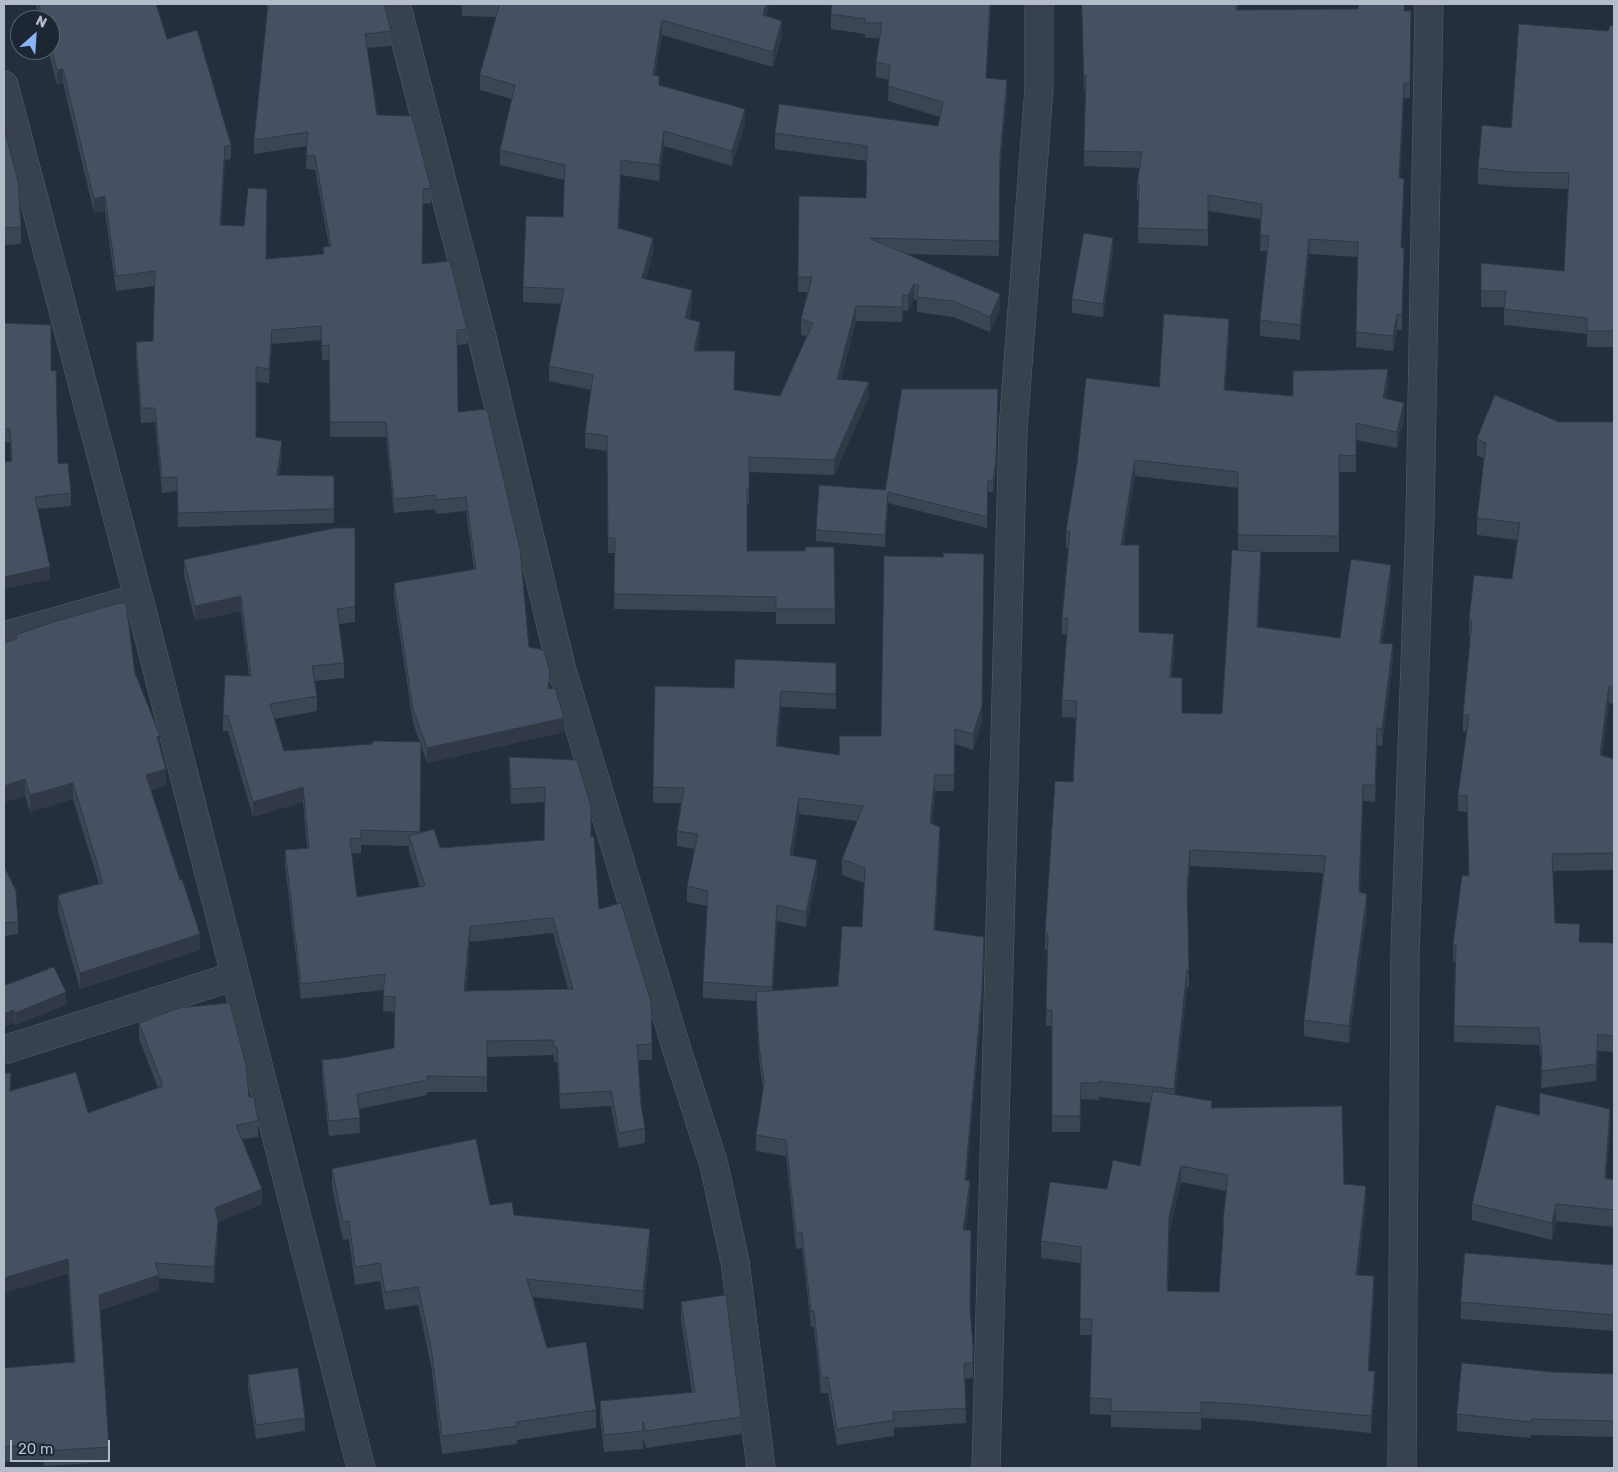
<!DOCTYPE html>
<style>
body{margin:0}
#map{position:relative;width:1618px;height:1472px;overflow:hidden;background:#242f3e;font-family:Rubik,sans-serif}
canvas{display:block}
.frame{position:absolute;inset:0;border:5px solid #b4bcc9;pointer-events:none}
.north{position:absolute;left:10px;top:10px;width:50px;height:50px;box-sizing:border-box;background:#1d2633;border:1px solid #59626f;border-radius:50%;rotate:26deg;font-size:14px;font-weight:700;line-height:20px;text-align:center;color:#b4bcc9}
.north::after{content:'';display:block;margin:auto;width:18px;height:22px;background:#8ab4f8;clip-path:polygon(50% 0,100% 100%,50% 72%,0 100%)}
.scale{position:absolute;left:10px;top:1440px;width:100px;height:22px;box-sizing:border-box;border:2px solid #b4bcc9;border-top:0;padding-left:6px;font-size:15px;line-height:18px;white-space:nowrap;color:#b4bcc9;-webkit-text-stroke:4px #1d2633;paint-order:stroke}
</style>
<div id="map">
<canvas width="1618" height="1472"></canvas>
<div class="frame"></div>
<div class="north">N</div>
<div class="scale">20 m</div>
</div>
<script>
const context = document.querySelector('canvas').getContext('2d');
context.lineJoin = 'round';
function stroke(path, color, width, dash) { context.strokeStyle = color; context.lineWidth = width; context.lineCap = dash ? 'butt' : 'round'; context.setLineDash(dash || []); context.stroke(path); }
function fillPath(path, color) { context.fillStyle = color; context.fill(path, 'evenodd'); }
const minor = new Path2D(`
 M396,4L481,333L561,667L677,1050L714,1165L735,1262L761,1468
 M4,85L147,630L361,1468
 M4,636L139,598
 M4,1050L235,976
 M986,1468L1013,429L1039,88V4
 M1402,1468L1405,951L1420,519L1429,4`);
const wall = new Path2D(`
 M36,4H156L167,39L231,145V159L225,160L221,225L266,259L323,255V247L329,246L315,170L306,169L307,146L254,154V140L268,12L266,4H384L391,31V46L367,48L377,115L431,188V203L423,204L422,264L467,329V344L457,345L458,412L529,647L550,686V689L564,732L427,763L421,745L420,833L440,848L544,840V802L511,804L509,772V757L577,760L591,837L599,909L652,1044V1060H638L641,1105L645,1128V1143L619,1148L611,1106L560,1109L557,1062H554V1055L487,1057V1092H427V1095L359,1109L360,1133L329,1136L322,1075V1060L342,1058L394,1048V1012L383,1011L384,990L301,999L285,865V850L307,848L303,802L253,817L228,731H223V716L249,676L241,611L195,621L184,575V560L355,528V622L339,624L344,663V678L315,681L317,696V711L274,719L284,751L420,742L413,723L394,597V583L474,570L466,511L436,514L435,509L394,513L386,437H330L329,360H322L321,340L272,344L269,383L256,382V437L282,456L279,475L334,476V523L178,527L177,491L162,493L155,422L141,423L136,357V342L153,341L155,286L116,291L105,211L94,213L63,83L57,85L48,50H50V20H39ZM361,845L409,846V851L420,887L357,897L351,854L361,853ZM553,933L568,989L466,991L470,942Z
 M462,4H769L766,16L782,36L773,67L662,35L655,75L659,85L745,124L732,166L664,146L659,181L621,175L619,228L653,253L646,279L692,305L689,319L700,337L697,351L735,390L780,396L807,336L801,335V319L808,292H798L799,196L866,198L867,161L775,149V133L938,126L940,117L888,101L889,80L876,77V62L880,38H865V34L831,29V14L991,4L986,78L1007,95L1000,171L999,256L907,254L1000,309L990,332L953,317L917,312V300L914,299L908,311L903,310L902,322L856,321L841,379L869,397L834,475L749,472V504H747V551H805L834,547L835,624H776V612L614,609L615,553H608L607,451L585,448V433L591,390L549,381V366L561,304L523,302V287L563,217L564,180L500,165V150L512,99L480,90V75L496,17L462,16Z
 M1082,4L1238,10L1411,11L1410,98H1404L1400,178L1404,194L1401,248H1404L1402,330H1397L1393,351L1356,347L1358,257L1309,254L1300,340L1260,336V320L1267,251H1260L1261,219L1208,211V246L1138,243L1139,200H1137V184L1140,168L1084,166L1085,90H1084Z
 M1614,26V347H1587V334L1504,325V307H1481V263L1564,271L1568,189L1513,187L1478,184V168L1511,128L1608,31Z
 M4,128L21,227V244L4,245Z
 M1113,251L1103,317L1072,313V299Z
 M4,323L51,371L58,464L71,493V506L37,509L50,580L11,461L10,442H4Z
 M1229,336L1225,390L1293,396L1388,386L1386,399L1404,419L1397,448L1356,440V472H1339V552H1249L1261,569L1258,627L1340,638L1391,582L1382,643L1393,661L1382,746L1377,745L1375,802L1363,801L1360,893L1367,910L1349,1043L1304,1036V1020L1323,873L1190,866L1187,900L1189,987H1187L1175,1095L1212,1108L1344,1184L1366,1203L1358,1275L1374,1293L1369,1371L1375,1388L1371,1433L1241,1420L1201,1418V1430L1111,1427V1415L1090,1414L1092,1335H1080V1263L1041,1258V1241L1107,1189L1140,1166L1151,1103L1099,1097V1100L1081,1099L1080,1132H1052V1026H1046L1047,950H1045V933L1073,782L1077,718L1062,717V700L1067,635L1062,634V618L1068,548H1066V531L1159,387ZM1135,476L1238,488V551L1222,714L1182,713L1172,677L1174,651L1139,632L1123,545ZM1181,1182L1226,1191L1223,1221V1237L1219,1292L1168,1291L1169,1234Z
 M998,400L996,472L993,492H988L987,528L888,503L885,547L816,541V530L885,490Z
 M1559,422H1614V704L1609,703L1602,756L1614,759V870L1553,871L1555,923L1580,942L1614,943V1052L1598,1051L1596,1081L1541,1088L1542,1065L1539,1045L1454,1042L1455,961H1453V944L1469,876L1467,812L1458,811V795L1467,732L1463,731V715L1470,637H1469V620L1512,579L1517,540L1477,535V518L1484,458L1477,456V439Z
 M16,635L135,673L160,748L166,785L151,790L200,950L80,989L58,911V895L99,884L73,799L30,812L25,796L4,802V643L16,640Z
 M836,663V709L781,707L778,746L839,755V736H881L982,721L973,750L955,744L954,791H935L932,824L940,843L935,930L984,952L982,1006L966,1181L970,1197L965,1230L973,1361V1378L965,1379L966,1423L894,1428V1436L837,1445L828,1393H821L814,1327H811L802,1248L796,1249L786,1156L756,1151V1135L763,1090L759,1060L756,1001L703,998V982L707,906L687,902V886L695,849L677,846V831L681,803H653V787L734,688ZM799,814L857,821L842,859V875L865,883L862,927L838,986L773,991L777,921L806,927L817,876L793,855Z
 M4,866L18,922V934L4,936Z
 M4,986L66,1005L15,1025Z
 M139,1023L249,1097L258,1121V1137L242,1139L262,1204L218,1222V1236L214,1283L159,1278V1290L100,1310L109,1447V1462L44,1466V1459L4,1462V1368L74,1362L68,1274L11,1091L88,1113L158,1088L139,1039Z
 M1539,1115L1610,1126L1606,1179L1614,1180V1227L1556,1221L1552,1240L1472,1220V1204Z
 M332,1169L490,1205L514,1215L650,1247L643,1309L533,1297L547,1348L596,1410V1428L517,1440V1444L442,1454L431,1365L418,1305L385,1310L380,1281L355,1285L349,1239L343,1240L332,1187Z
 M1614,1265V1331L1461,1319V1302Z
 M681,1302L741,1417V1434L646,1448L643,1439V1449L604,1452L600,1418V1401L692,1393L681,1319Z
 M1553,1372L1614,1374V1437L1531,1435V1438L1457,1431V1414Z
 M248,1375L305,1418V1431L256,1439L248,1388Z`);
const shadedWall = new Path2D(`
 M766,4H769L763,31V15Z
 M990,4H991L986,93V78Z
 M1237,4H1239L1236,25V10Z
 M662,20V35L653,90V75Z
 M782,21V36L773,67V52Z
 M63,69V83L57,85V70Z
 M1007,80V95L1000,171L999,256L1000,155Z
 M1404,83V98L1399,194V178Z
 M745,109V124L732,166V151Z
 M664,131V146L659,181V165Z
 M225,146V160L220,240V225Z
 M621,160V175L618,243V228Z
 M1404,179V194L1401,263V248Z
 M105,196V211L94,213V199Z
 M653,238V253L642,293V278Z
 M1113,238V251L1103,317V304Z
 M1309,239V254L1300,340V325Z
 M914,284V299L908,311V296Z
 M692,290V305L685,334V318Z
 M1000,294V309L990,332V317Z
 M856,306V321L837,394V379Z
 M1397,314V330L1393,351V336Z
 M1229,319V336L1224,407V390Z
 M700,322V337L694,366V351Z
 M272,330V344L269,383V369Z
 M1388,369V386L1383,415V398Z
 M869,382V397L834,475V460Z
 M998,400L996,472L993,492V481Z
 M1404,403V419L1397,448V432Z
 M282,441V456L277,490V475Z
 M1135,460V476L1121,561V545Z
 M888,492V503L885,547V535Z
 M1261,552V569L1257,644V627Z
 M984,554L982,721L973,750V734Z
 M1391,565V582L1380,659V643Z
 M50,567V580L4,589V577Z
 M241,596V611L195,621V606Z
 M1174,634V651L1170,693V677Z
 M1393,644V661L1382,746V729Z
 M550,672V686L548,704V689Z
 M1609,686V703L1600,772V755Z
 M781,691V707L776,762V746Z
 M564,718V732L427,763V748Z
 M160,736V753L157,737Z
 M166,769V785L146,791V775Z
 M935,775V791L930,839V823Z
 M25,779V796L4,802V786Z
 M73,783V799L30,812V795Z
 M1363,785V801L1359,909V892Z
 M303,787V802L253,817V802Z
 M799,798V814L790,870V855Z
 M940,827V843L934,946V930Z
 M1190,850V866L1187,904V887Z
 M817,860V876L806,927V912Z
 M1367,894V910L1349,1043V1026Z
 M777,905V921L772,1002V987Z
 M470,927V942L464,1006V991Z
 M200,934V950L80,989V973Z
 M984,937L982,1006L965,1196V1180Z
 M1187,970V987L1174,1105V1089Z
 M66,992V1005L15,1025V1013Z
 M14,1010V1023L4,1027V1014Z
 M1598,1034V1051L1596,1081V1064Z
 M1610,1109V1126L1605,1195V1178Z
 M1181,1166V1182L1169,1234L1167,1308L1169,1218Z
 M970,1181V1197L963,1246V1230Z
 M1366,1186V1203L1356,1292V1275Z
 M262,1189V1204L218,1222V1236L214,1283L215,1208Z
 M1556,1204V1221L1552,1240V1223Z
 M650,1229V1247L643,1309V1291Z
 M68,1259V1274L4,1293V1278Z
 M159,1275V1290L99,1310V1295Z
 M1374,1276V1293L1368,1387V1371Z
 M1375,1371V1388L1371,1433V1416Z`);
const building = new Path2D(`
 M39,4H156L167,39L197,30L231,145L225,146L220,225L244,226L248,188L267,189L266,259L324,254L323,247L331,246L315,156L306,155L308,132L254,140L268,4H384L391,31L365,34L377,115L412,116L431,188L423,189L422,264L450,261L467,329L457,330L458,412L487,409L520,549L529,647L544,650L550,672L548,689L555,688L564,718L427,748L413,709L394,583L476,569L466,497L436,500L435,495L394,499L386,422H330L329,345L322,346L321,326L272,330L269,369L256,367V437L282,441L277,475L334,476V509L178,513L177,477L162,478L155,408H141L136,342L153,341L155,271L116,276L105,196L94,199L63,69L57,70L50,44V20H43Z
 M500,4H766L763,15L782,21L773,52L662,20L653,75L659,76V85L745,109L732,151L664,131L659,165L621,160L618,228L653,238L642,278L692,290L685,318L700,322L694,351H735L734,390L780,396L813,323L801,319L812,277H798L799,196L866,198L867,146L775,133L779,104L938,126L943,102L888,86L890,65L876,62L882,23H865V19L831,14L832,4H990L986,78L1007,80L1000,155L999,241L869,238L1000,294L990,317L953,301L917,297L919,285L914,284L908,296L903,295L902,307L856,306L837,379L869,382L834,460L749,457V489H747V551H805V547H834L835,609H776V597L614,594L615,538H608L607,436L585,433L593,375L549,366L564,289L523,287L526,216L563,217L565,165L500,150L515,85L480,75Z
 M1082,4H1237L1236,10L1358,9L1359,4H1404V11H1411L1410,83H1404L1399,178L1404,179L1401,248H1404L1402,315L1397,314L1393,336L1356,332L1358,242L1309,239L1300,325L1260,320L1269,236L1260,235L1262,204L1208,195V230L1138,228L1139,184H1137L1142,152L1084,151L1086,75H1084Z
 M1519,24L1608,31L1610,25L1614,26V331H1587V318L1504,309L1506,291H1481V263L1564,271L1569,173L1513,172L1478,168L1482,125L1511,128Z
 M4,128L18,181L21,227L4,228Z
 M1084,233L1113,238L1103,304L1072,299Z
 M1164,314L1229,319L1224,390L1293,396V371L1388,369L1383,398L1404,403L1397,432L1356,423V456L1339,455V536L1238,535V472L1135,460L1121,545H1139V632L1174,634L1170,677L1182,678V713L1222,714L1232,550L1261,552L1257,627L1340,638L1351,559L1391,565L1380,643L1393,644L1382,729L1377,728L1375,785H1363L1359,892L1367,894L1349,1026L1304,1020L1326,856L1190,850L1187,887L1189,970H1187L1174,1089L1099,1081V1083H1081L1080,1116H1052V1010H1046L1048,934L1045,933L1055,781L1073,782L1077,701L1062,700L1068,618H1062L1070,532L1066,531L1077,463L1086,378L1159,387Z
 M4,323L51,325V371L56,370L58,464L68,463L71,493L35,497L50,567L4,577V462L12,461L10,429L4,430Z
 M902,389H998L996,460L993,481L988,480L987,517L888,492L885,535L816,530L819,485L885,490Z
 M1495,395L1559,422H1614V687L1609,686L1600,755L1614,759V853L1552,854L1555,923L1580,924L1579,942L1614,943V1036L1598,1034L1596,1064L1541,1071L1542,1054L1539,1028L1454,1026L1456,945L1453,944L1462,875L1469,876L1467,796L1458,795L1469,715H1463L1472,620H1469L1474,575L1512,579L1520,523L1477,518L1486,443L1477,439Z
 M335,528H355V607L337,609L344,663L312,666L317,696L270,704L284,751L372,744L373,741L421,742L420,832L361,830V838L350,839L357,897L425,886L409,836L434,829L440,848L544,840L545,787L511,789L509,757L577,760L591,806V837H594L599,909L621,903L651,1002L652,1044L637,1045L641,1105L645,1128L619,1133L611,1091L560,1094L557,1047H554V1040L487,1041V1077L427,1076V1080L357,1094L360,1118L329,1121L322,1060L342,1058L394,1048L395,997L383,996L385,974L301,984L285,850L309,848L303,787L253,802L228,716H223L225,675L251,676L241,596L195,606L184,560ZM553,918L573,989L464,991L470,927Z
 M943,553L984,554L982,706L973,734L955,729L954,775H935L930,823L940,827L934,930L984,937L982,990L965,1180L970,1181L963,1230H971L970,1310L973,1346V1363H964L966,1408L893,1412L894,1420L837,1429L828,1377L821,1378L814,1311L811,1312L802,1233H796L786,1140L756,1135L764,1083L759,1045L756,992L838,986L842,926L862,927L865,868L842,859L863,806L799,798L790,855L817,860L806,912L777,905L772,987L703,982L708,891L687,886L698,834L677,831L684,788L653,787L655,686L734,688L735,659L836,663V694L781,691L776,746L840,755L839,736H881L884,556L943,557Z
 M126,603L135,673L160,736L157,737L166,769L146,775L180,880L182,879L200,934L80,973L58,895L103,883L73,783L30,795L25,779L4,786V643L17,639L16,635L53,622L116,604Z
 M4,866L16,891L18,922L4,923Z
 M54,967L66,992L15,1013L14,1010L4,1014V986Z
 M230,1003L246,1065L249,1097H254L258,1121L236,1125L262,1189L215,1208L218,1221L214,1267L155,1263L159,1275L99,1295L109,1447L44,1451V1443L4,1447V1368L75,1362L68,1259L4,1278V1073H11L10,1091L76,1072L88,1113L163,1086L139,1023L179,1008Z
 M1153,1091L1212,1101L1211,1108L1342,1106L1344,1184L1366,1186L1356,1275L1374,1276L1368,1371H1375L1371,1416L1241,1404L1201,1402V1413L1111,1411V1399L1090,1398L1092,1319H1080L1081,1247L1041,1241L1050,1182L1107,1189L1113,1160L1140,1166ZM1181,1166L1228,1175L1223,1221H1224L1219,1292L1167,1291L1169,1218Z
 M1540,1093L1610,1109L1605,1178L1614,1180V1210L1556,1204L1552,1223L1472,1204L1496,1105L1539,1115Z
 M476,1139L490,1205L512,1202L514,1215L650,1229L643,1291L527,1279L547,1348L586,1342L596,1410L516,1422L517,1426L442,1436L431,1347L418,1287L385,1292L380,1263L355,1267L349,1221L343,1222L332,1169Z
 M1465,1253L1614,1265V1315L1461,1302Z
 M726,1295L741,1417L646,1431L643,1422V1431L604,1435L600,1401L695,1392L681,1302Z
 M1462,1363L1553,1372L1614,1374V1421L1531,1419V1422L1457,1414Z
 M298,1368L305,1418L256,1425L248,1375Z`);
stroke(minor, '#565f6c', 29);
stroke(minor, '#38414e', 28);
fillPath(wall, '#3b4654');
fillPath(shadedWall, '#303945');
fillPath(building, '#455162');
stroke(building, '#303945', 1);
</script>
